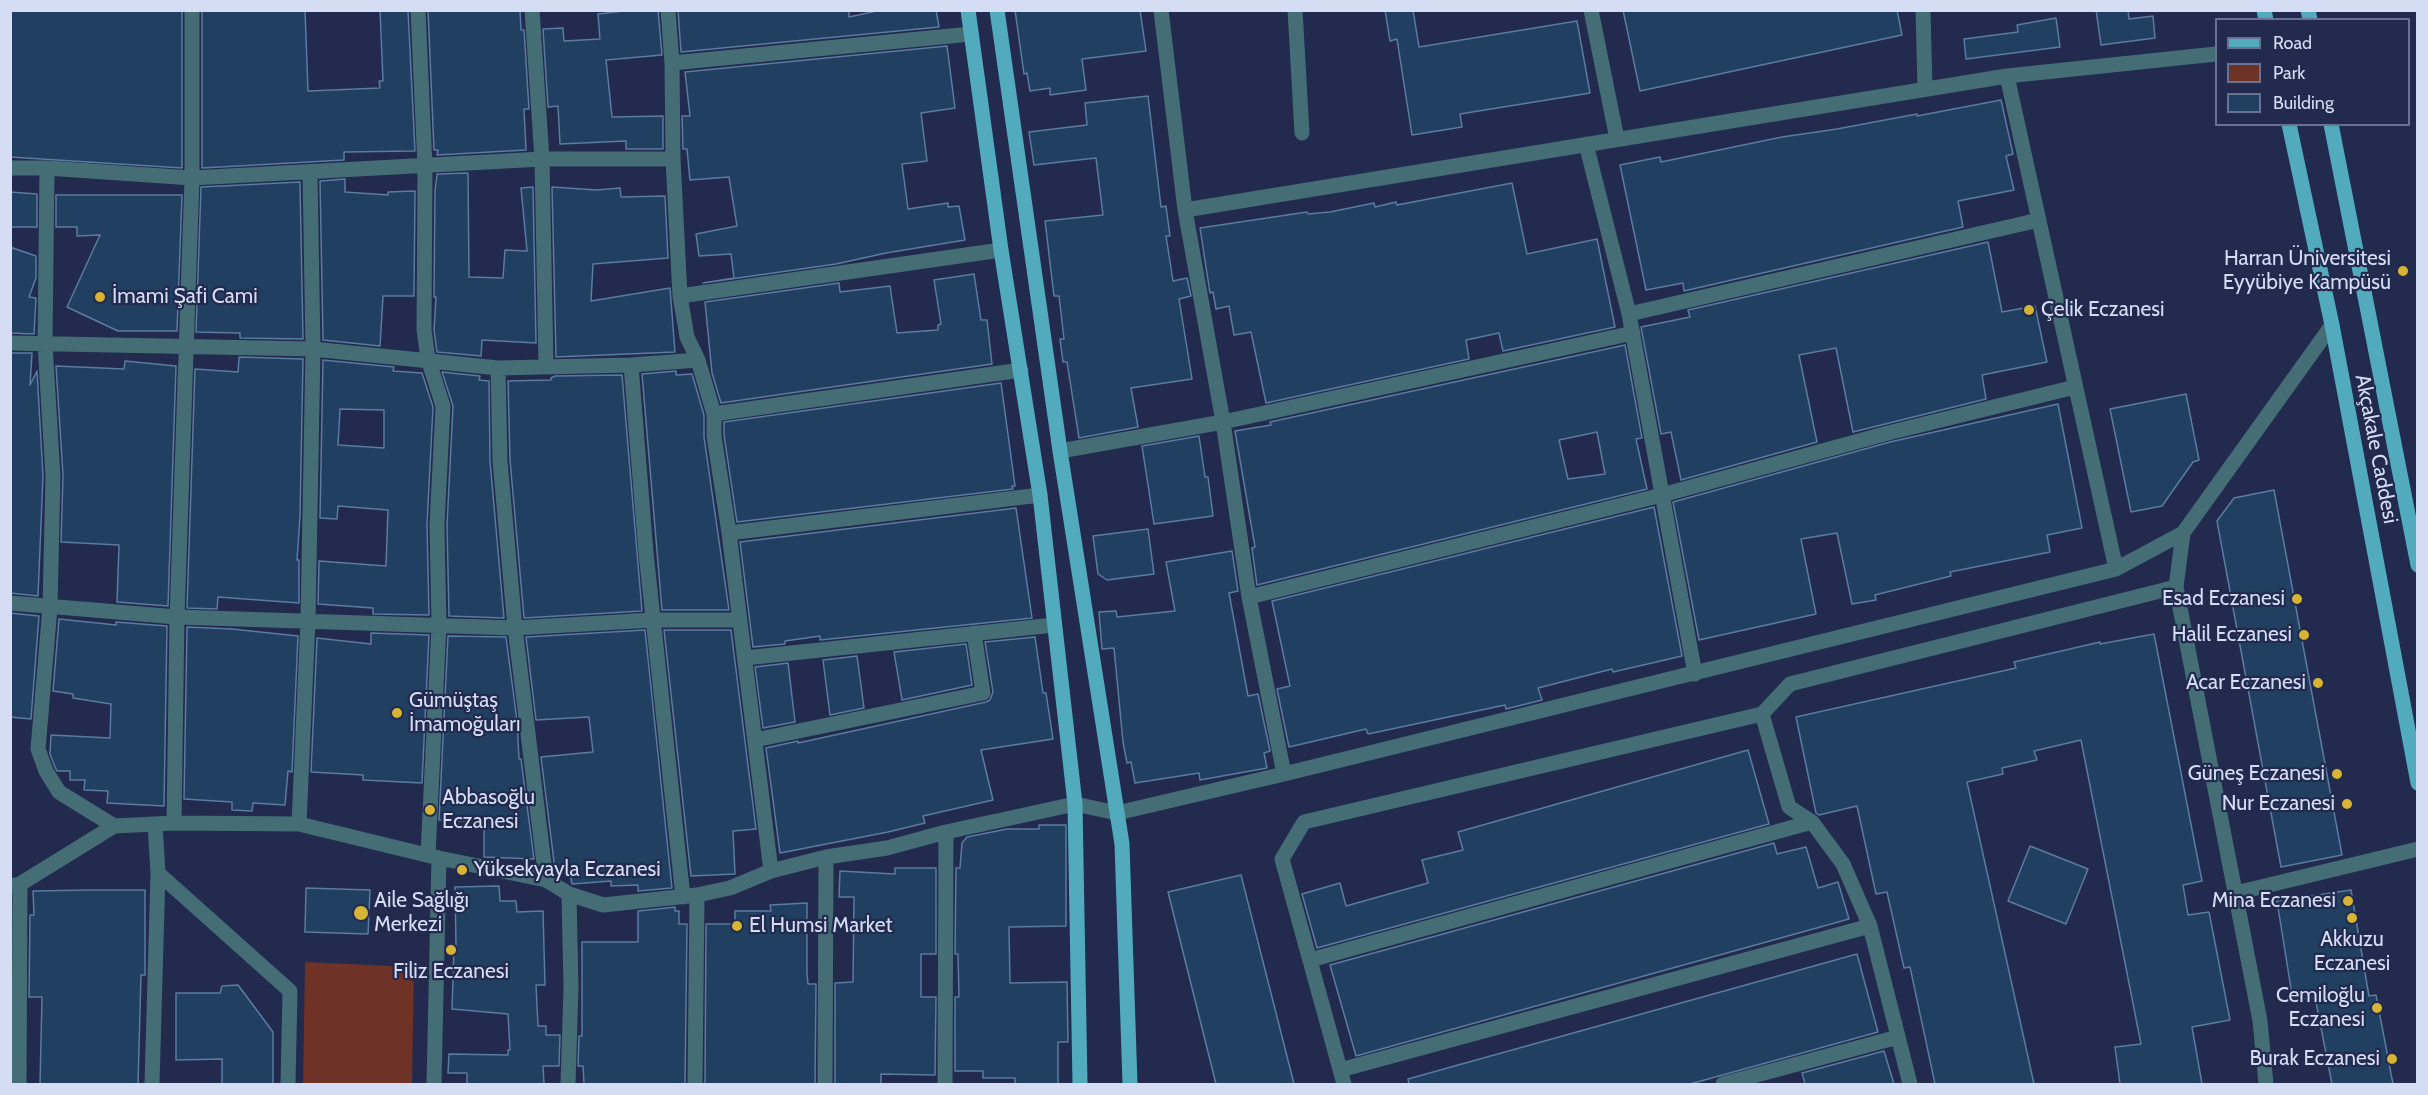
<!DOCTYPE html>
<meta charset="utf-8">
<style>
body{margin:0}
#map{position:relative;width:2428px;height:1095px;overflow:hidden;background:#222a4e;font-family:Cabin,sans-serif}
canvas{display:block}
.frame{position:absolute;inset:0;border:12px solid #d5ddf5;pointer-events:none}
.legend{position:absolute;left:2215px;top:18px;width:195px;height:108px;box-sizing:border-box;background:#222a4e;border:2px solid #6a7291;margin:0;padding:8px 10px;list-style:none;font-size:18px;color:#d5ddf5}
.legend li{display:flex;align-items:center;gap:12px;height:30px}
.legend b{width:30px;border:2px solid #6a7291}
</style>
<div id="map">
<canvas width="2428" height="1095"></canvas>
<div class="frame"></div>
<ul class="legend">
<li><b style="height:8px;background:#51abbd"></b>Road</li>
<li><b style="height:16px;background:#6f3227"></b>Park</li>
<li><b style="height:16px;background:#213f60"></b>Building</li>
</ul>
</div>
<script>
const context = document.querySelector('canvas').getContext('2d');
context.lineJoin = 'round';
function fillPath(path, color) { context.fillStyle = color; context.fill(path, 'evenodd'); }
function stroke(path, color, width, dash) { context.strokeStyle = color; context.lineWidth = width; context.lineCap = dash ? 'butt' : 'round'; context.setLineDash(dash || []); context.stroke(path); }
function write(font, color, halo, rows, align = 'center') {
  context.font = font + ' Cabin,sans-serif'; context.lineWidth = 4.5; context.setLineDash([]); context.textBaseline = 'middle'; context.strokeStyle = halo; context.fillStyle = color; for (const [text, x, y, turn = 0] of rows) {
    context.save(); context.translate(x, y); context.rotate((+turn || 0) * Math.PI / 180); context.textAlign = isNaN(turn) ? turn : align; if (halo) context.strokeText(text, 0, 0); context.fillText(text, 0, 0); context.restore();
  }
}
const green = new Path2D(`
 M305,962L414,967L412,1084H303Z`);
const building = new Path2D(`
 M10,10H182V168L10,157Z
 M202,10H305L308,91L380,88L379,81H383L380,10H408L415,151L344,152V160L202,168Z
 M428,10H520L521,30H524L529,109H524L526,150L437,155L438,150H434Z
 M633,10H658L662,55L606,60L612,117L663,116V149H626V141L560,144L558,106L548,107L543,29L563,28L564,41L600,39L598,14Z
 M678,10H849V17L881,10H936L939,27L681,52Z
 M1015,10H1140L1146,51L1082,59L1086,90L1050,95V88L1030,91L1027,73L1024,74Z
 M1385,10H1413L1419,47L1577,21L1590,93L1460,114L1462,127L1412,135L1397,39L1390,41Z
 M1623,10H1897L1902,35L1640,91Z
 M2096,10H2128L2129,19L2153,16L2155,38L2101,45Z
 M2056,18L2060,47L1966,59L1964,39L2018,32L2017,25Z
 M947,46L955,108L921,113L927,161L902,164L908,209L948,203V207L959,206L965,240L886,253L836,264L703,283L734,278L731,254L699,256L696,234L737,226L729,177L690,180L687,149H683L682,116H690L685,72Z
 M1148,96L1161,207L1166,206L1170,236H1166L1173,281L1187,278L1191,296L1179,299L1192,379L1131,388L1138,427L1079,438L1067,362H1063L1060,339H1064L1059,296H1054L1045,221L1103,215L1096,158L1034,165L1029,132L1087,125L1085,103Z
 M2001,100L2013,154L2006,156L2014,190L1958,201L1963,227L1684,291L1683,283L1646,290L1620,165L1660,157L1661,162L1782,137L1837,129L1917,114V116Z
 M468,173L469,277L503,278L505,250L527,251L521,188L533,187L536,343L482,340L481,356L437,352L434,330L436,297H434L435,191L437,174Z
 M345,179V192L388,195V192L415,191L414,296H383L380,346L323,340L320,181Z
 M300,182L303,339L240,338V333L196,332L201,187Z
 M1512,183L1527,254L1597,239L1615,327L1503,351L1499,333L1466,340L1469,359L1266,403L1251,332L1234,335L1229,306L1216,309L1213,292L1210,293L1200,228L1307,212L1308,214L1330,212L1374,203L1375,207L1396,202L1397,205Z
 M552,187L597,190L620,188L621,197L665,196L668,258L593,264L591,301L670,288L675,352L556,357Z
 M10,192L37,194V227H10Z
 M56,195H182L177,331H118L67,307L100,235L77,236V227H56Z
 M1988,242L2002,312L2035,306L2047,362L1982,375L1986,399L1853,432L1836,348L1799,355L1817,442L1681,480L1671,432L1661,434L1641,327L1690,317L1688,310Z
 M10,247L36,256V278L29,297L36,298L34,334L10,333Z
 M974,274L981,320H987L992,364L721,403L712,373L705,302L839,283L840,292L890,286L897,333L938,330V325L941,324L934,280Z
 M1625,345L1642,438L1636,439L1647,489L1257,585L1252,548L1255,547L1235,431L1271,425L1270,422ZM1597,432L1605,474L1568,479L1559,440Z
 M10,353H32L30,385L37,371L43,476L38,596L10,593Z
 M239,357L303,359L300,516L297,560H299V603L218,597L217,609L187,608L195,369L238,372Z
 M323,360L394,367L393,371L422,373L433,407L427,525L429,615L373,614V608L318,604L319,561L386,566L388,510L338,506L337,519L320,518ZM340,409L384,410V448L338,445Z
 M125,361L176,366L168,606L117,602L119,545L61,542L63,475L56,366L124,369Z
 M676,371V375L692,374L704,415V437L729,610H662L642,374Z
 M442,372L480,376L479,380L489,381L490,461L504,618L449,616L447,525L453,406Z
 M622,375L642,611L524,618L510,460L508,381L551,380V378L555,376Z
 M1001,383L1015,486H1012L1013,489L737,522L724,435V422Z
 M2186,394L2199,460L2193,462L2162,506L2131,512L2110,409Z
 M2058,404L2082,528L2047,535L2050,552L1950,572L1951,576L1875,595L1876,600L1852,604L1837,533L1801,539L1816,614L1699,640L1673,502L1890,442Z
 M1199,436L1205,477H1208L1213,516L1154,524L1142,446Z
 M2274,490L2342,855L2281,867L2217,521L2234,498Z
 M1654,507L1682,656L1613,672L1612,669L1538,688L1542,700L1506,709L1505,705L1368,734L1366,729L1289,747L1277,689L1290,686L1272,601Z
 M1016,508L1032,618L820,640V636L785,641V644L753,647L740,542Z
 M1148,529L1154,574L1107,580L1098,574L1093,536Z
 M1232,551L1238,591L1229,593L1248,696L1258,694L1270,751L1264,753L1267,768L1200,780L1199,773L1135,783L1131,762L1127,763L1123,742L1114,648L1102,649L1099,612L1116,611L1117,617L1175,611L1166,562Z
 M10,613L39,616L31,719L10,717Z
 M59,619L116,625V622L167,626L164,806L107,803L108,791L84,790L85,780H70V771H57L55,767L50,754L51,735L110,738L111,704L73,698V694L53,691Z
 M187,627L232,629L298,636L292,772L288,771L285,805L253,803L252,811L232,810V802L184,799Z
 M645,630L672,888L638,891V885L611,886V881L572,884L569,868L555,870L541,757L593,752L589,717L536,720L526,637Z
 M664,630H731L756,829L733,831L735,874L691,876Z
 M371,633L429,635L422,783L363,780V775L311,772L317,638L371,644Z
 M2154,634L2202,881L2183,885L2188,915L2209,912L2230,1020L2192,1027L2202,1084H2120L2115,1047L2141,1044L2081,740L2034,751L2037,760L2002,768L2003,774L1967,782L2034,1084H1935L1910,967L1904,968L1887,892L1876,894L1857,806L1819,815L1816,813L1796,717L2016,668L2014,662L2100,642V644Z
 M448,636L506,637L517,721L519,759H521L534,859L484,857V822L439,820Z
 M1035,637L1043,693H1046L1053,739L981,750L993,800L923,816L925,823L888,832L780,853L766,748L798,741V743L986,702L990,700L993,692L985,642Z
 M966,644L972,685L902,700L894,652Z
 M857,656L864,708L830,715L823,660Z
 M788,663L795,722L763,728L755,667Z
 M1748,750L1769,824L1317,948L1302,894L1340,883L1346,906L1428,883L1422,860L1463,850L1458,832Z
 M1039,825H1066V926L1009,927L1010,983L1067,982L1068,1042H1058V1084H1015V1078H983V1071H955V997H959L958,954H955L956,868H960L962,843L967,837L1007,829H1039Z
 M1774,843L1777,854L1806,847L1818,888L1838,882L1849,919L1356,1056L1330,965Z
 M2030,846L2088,869L2066,924L2008,901Z
 M895,868H936V954H921V997H936L935,1075L881,1074V1084H835V983L853,982L854,897H839L840,871L895,874Z
 M1241,875L1294,1084H1216L1168,892Z
 M499,886L500,901H516L517,912L543,911L545,985H536L538,1026H546V1035H560L559,1066H543L544,1084H467V1073H448L449,1054L508,1055V1050H510L508,1014L452,1009L454,946H456L455,887Z
 M306,888L370,890L368,934L305,932Z
 M90,890H145V975H141L138,1084H40L42,997H29L30,915H34L33,891Z
 M2351,890L2369,996L2376,995L2393,1084H2332L2315,997L2293,1001L2277,901Z
 M807,903V974L808,984H816L815,1084H705L706,924H735V911H771L770,905Z
 M675,907V911H679V924H687L685,1084H584L583,1066H578L579,1036H582V942H638V911Z
 M1857,954L1878,1032L1690,1084H1409L1408,1079Z
 M238,985L273,1032V1084H222V1059L176,1060V993H220L222,986Z
 M1884,1051L1894,1084H1805L1802,1073Z`);
const minor = new Path2D(`
 M418,10L425,167L424,330L428,359L443,406L437,525L439,625L428,855
 M532,10L542,159L546,365
 M668,10L672,63L971,34
 M1161,10L1185,210L1223,422L1249,597L1284,774
 M1295,10L1302,133
 M1591,10L1617,139
 M1923,10L1925,89
 M672,63L673,159
 M2007,76L2216,54
 M1586,144L1629,314L1695,674
 M10,168H47L192,178L542,159H673L680,296L687,337L698,360L714,414V436L729,533L771,871
 M47,168L45,344L53,476L50,607L38,749L46,771L59,792L114,826
 M1185,210L2007,76L2116,569
 M680,296L1001,250
 M1629,314L2039,220
 M10,343L313,349L498,368L631,365L698,360
 M631,365L646,553L683,897
 M498,368L500,461L515,628L546,880
 M714,414L1021,370
 M1060,451L1223,422L1633,333
 M729,533L1040,495
 M2183,533L2176,587L2260,1021L2266,1084
 M1249,597L1662,495L1888,433L2075,387
 M10,603L177,617L515,628L653,620H738
 M745,658L1054,625
 M1762,714L1789,807L1812,822L1843,864L1870,926L1910,1084
 M755,740L983,693L974,633
 M174,823L177,617L192,178V10
 M299,824L308,620L313,349L310,173
 M158,873L290,991L288,1084
 M20,884L114,826L174,823L299,824L439,858L546,880L569,894L603,905L697,895L730,888L771,871L826,857L887,848L946,832L1075,804L1117,813L1284,774L2116,569L2183,533L2332,325
 M10,886L20,884L19,1084
 M2236,893L2418,849
 M1310,960L1812,822
 M1340,1070L1870,926
 M152,1084L158,873L155,824
 M434,1084L439,858
 M568,1084L571,988L569,894
 M695,1084L697,895
 M825,1084L826,857
 M945,1084L946,832
 M1344,1084L1282,859L1304,822L1762,714L1790,684L2176,587
 M1723,1084L1898,1037`);
const major = new Path2D(`
 M968,10L1001,250L1040,495L1075,804L1080,1084
 M997,10L1060,451L1122,844L1130,1084
 M2264,10L2266,20
 M2308,10L2310,20
 M2289,124L2332,325L2418,783
 M2331,124L2418,565`);
const markers = [
 [2403,271,6,"#d8b434"],
 [100,297,6,"#d8b434"],
 [2029,310,6,"#d8b434"],
 [2297,599,6,"#d8b434"],
 [2304,635,6,"#d8b434"],
 [2318,683,6,"#d8b434"],
 [397,713,6,"#d8b434"],
 [2337,774,6,"#d8b434"],
 [2347,804,6,"#d8b434"],
 [430,810,6,"#d8b434"],
 [462,870,6,"#d8b434"],
 [2348,901,6,"#d8b434"],
 [361,913,8,"#d8b434"],
 [2352,918,6,"#d8b434"],
 [737,926,6,"#d8b434"],
 [451,950,6,"#d8b434"],
 [2377,1008,6,"#d8b434"],
 [2392,1059,6,"#d8b434"]
];
const poiNames = [
 ["Harran Üniversitesi",2391,259],
 ["Eyyübiye Kampüsü",2391,283],
 ["İmami Şafi Cami",112,297,"left"],
 ["Çelik Eczanesi",2041,310,"left"],
 ["Esad Eczanesi",2285,599],
 ["Halil Eczanesi",2292,635],
 ["Acar Eczanesi",2306,683],
 ["Gümüştaş",409,701,"left"],
 ["İmamoğuları",409,725,"left"],
 ["Güneş Eczanesi",2325,774],
 ["Abbasoğlu",442,798,"left"],
 ["Eczanesi",442,822,"left"],
 ["Nur Eczanesi",2335,804],
 ["Yüksekyayla Eczanesi",474,870,"left"],
 ["Aile Sağlığı",374,901,"left"],
 ["Merkezi",374,925,"left"],
 ["Mina Eczanesi",2336,901],
 ["El Humsi Market",749,926,"left"],
 ["Akkuzu",2352,940,"center"],
 ["Eczanesi",2352,964,"center"],
 ["Filiz Eczanesi",451,972,"center"],
 ["Cemiloğlu",2365,996],
 ["Eczanesi",2365,1020],
 ["Burak Eczanesi",2380,1059]
];
const streetNames = [
 ["Akçakale Caddesi",2376,449,79]
];
fillPath(green, '#6f3227');
fillPath(building, '#213f60');
stroke(building, '#5b7ba0', 1.5);
stroke(minor, '#446d75', 15);
stroke(major, '#51abbd', 15);
for (const [x, y, r, color] of markers) { const dot = new Path2D(); dot.arc(x, y, r, 0, 2 * Math.PI); context.fillStyle = color; context.fill(dot); stroke(dot, '#222a4e', 2); }
write('21px', '#d5ddf5', '#222a4e', poiNames, 'right');
write('21px', '#d5ddf5', '#222a4e', streetNames);
</script>
